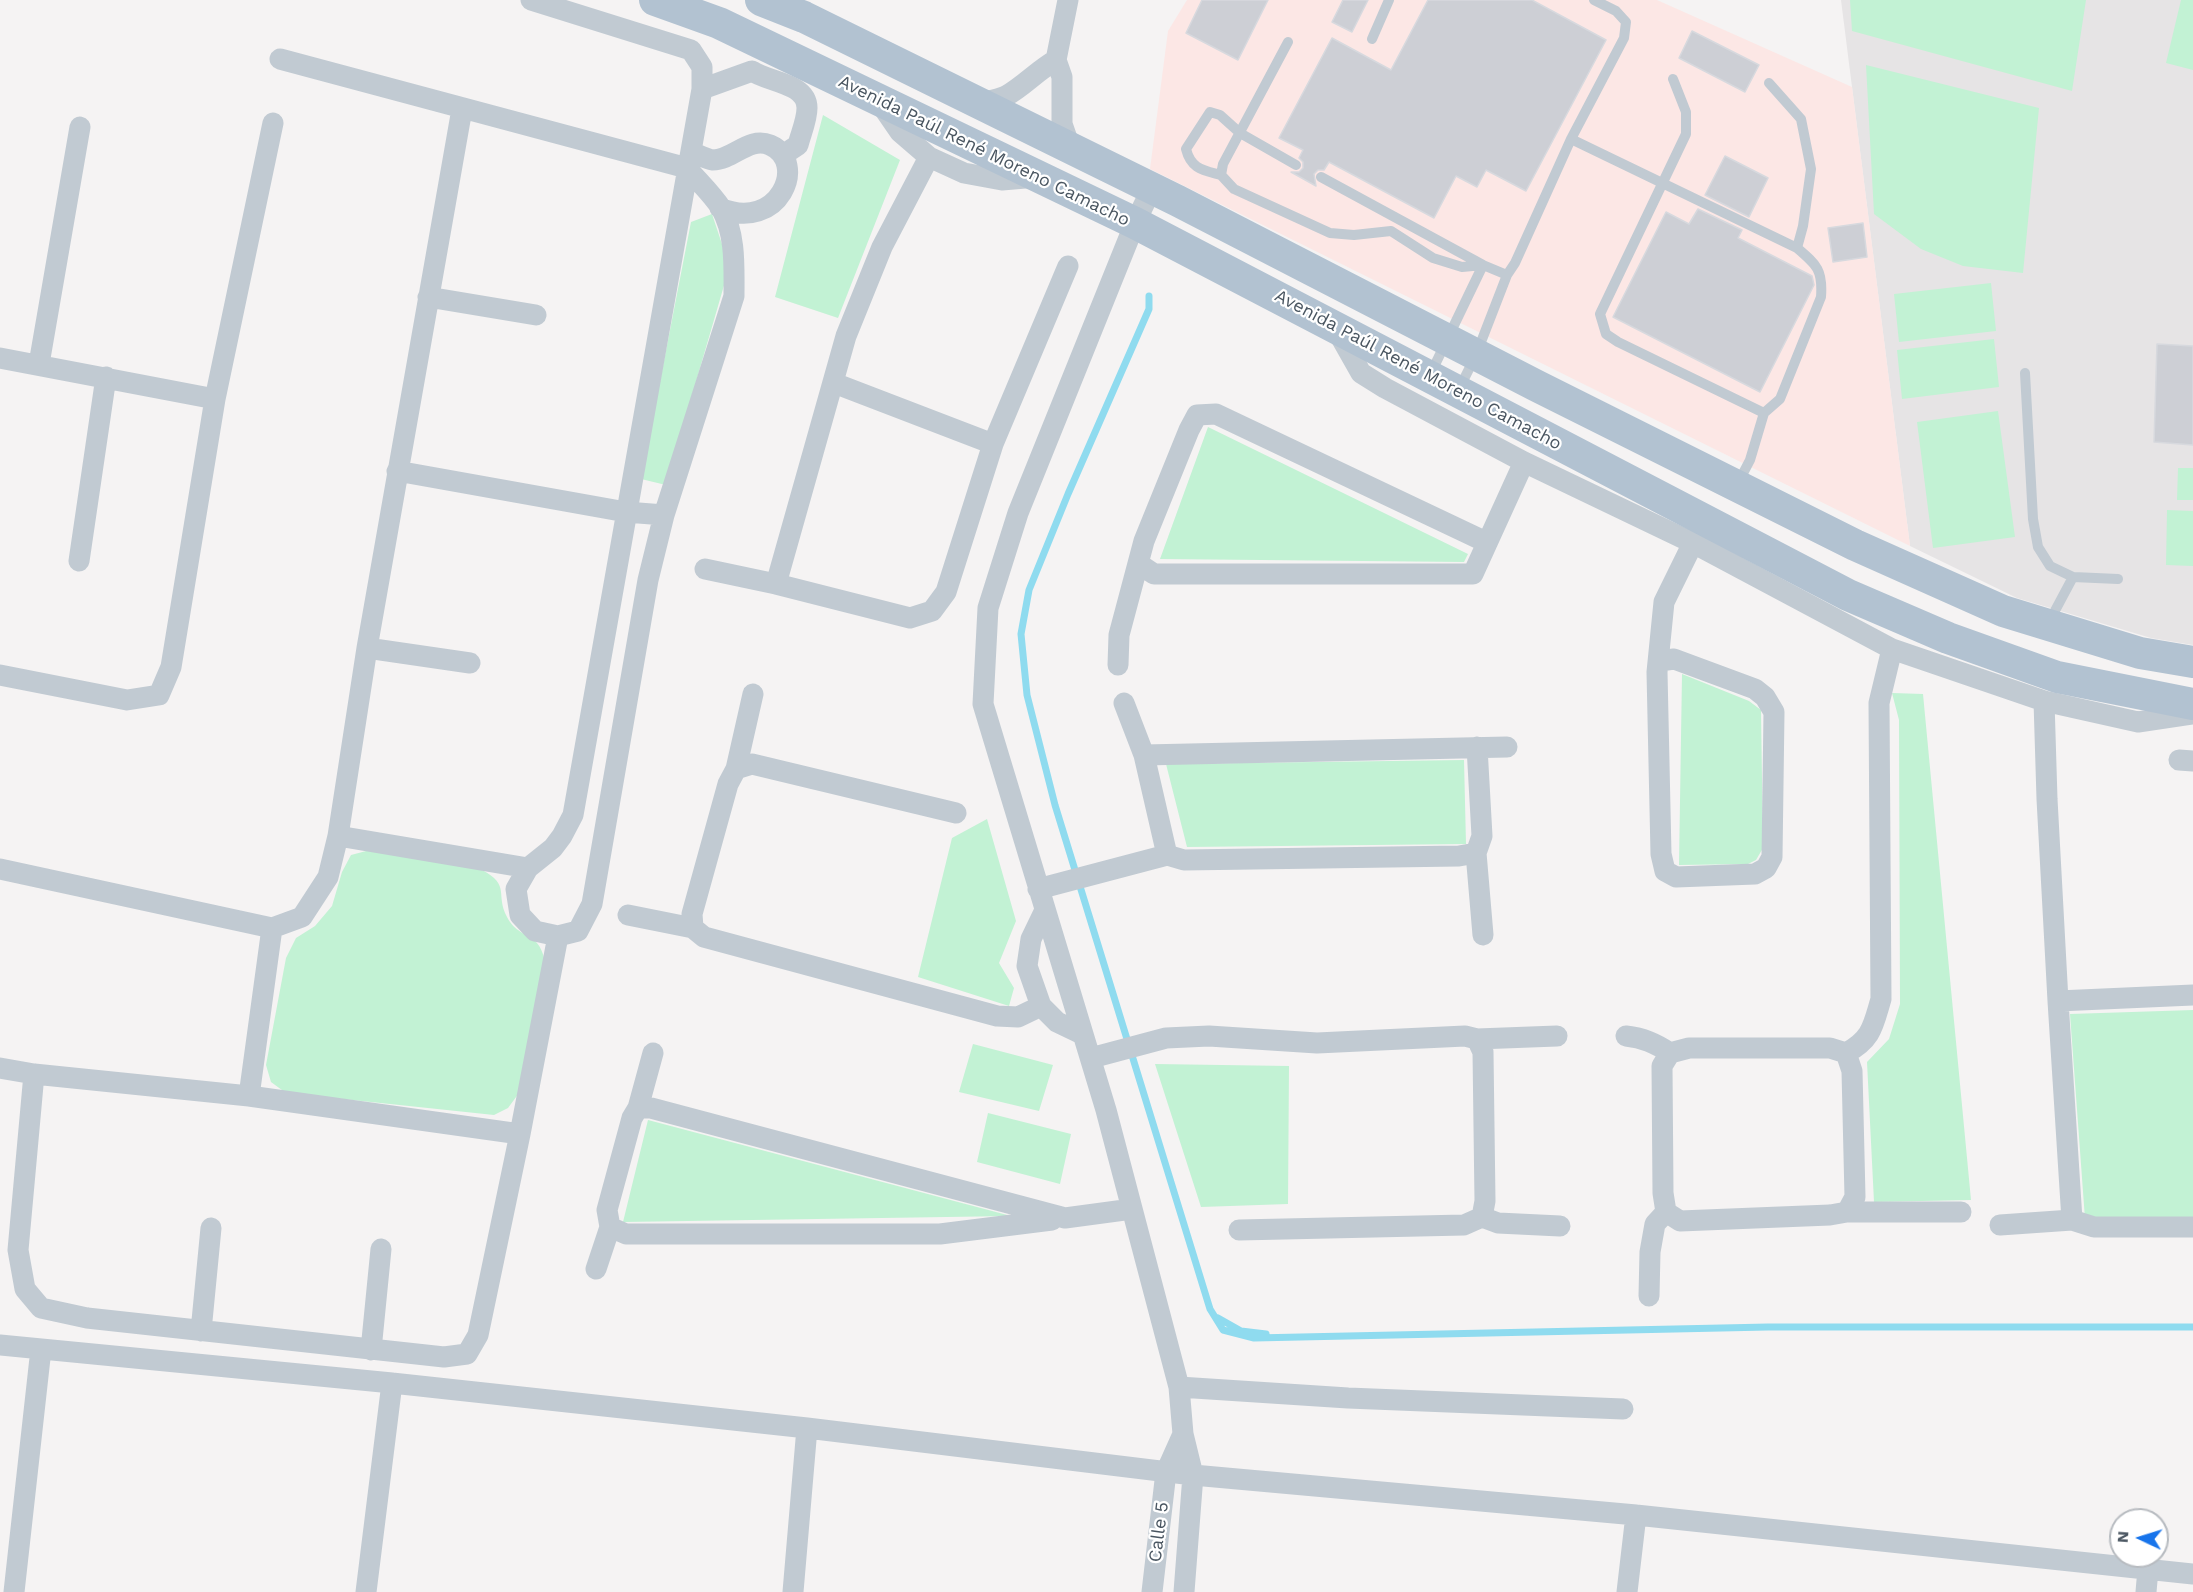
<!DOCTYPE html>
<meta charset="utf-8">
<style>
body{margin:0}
#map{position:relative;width:2193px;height:1592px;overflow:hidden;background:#f5f3f3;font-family:"Work Sans",sans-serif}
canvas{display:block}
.north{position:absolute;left:2109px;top:1508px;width:60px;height:60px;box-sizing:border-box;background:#fff;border:2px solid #b7bbc0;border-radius:50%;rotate:274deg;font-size:16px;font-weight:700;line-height:24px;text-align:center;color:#4a5661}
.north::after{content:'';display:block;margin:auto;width:21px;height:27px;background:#1774eb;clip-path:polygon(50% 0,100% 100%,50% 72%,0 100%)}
</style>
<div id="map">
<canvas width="2193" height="1592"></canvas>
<div class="north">N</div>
</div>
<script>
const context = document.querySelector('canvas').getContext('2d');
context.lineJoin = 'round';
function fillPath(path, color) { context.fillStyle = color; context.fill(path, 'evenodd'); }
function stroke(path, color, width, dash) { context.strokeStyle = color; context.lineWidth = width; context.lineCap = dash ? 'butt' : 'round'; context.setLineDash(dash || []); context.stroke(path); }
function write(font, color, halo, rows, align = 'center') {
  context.font = font + ' "Work Sans",sans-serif'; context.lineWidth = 4.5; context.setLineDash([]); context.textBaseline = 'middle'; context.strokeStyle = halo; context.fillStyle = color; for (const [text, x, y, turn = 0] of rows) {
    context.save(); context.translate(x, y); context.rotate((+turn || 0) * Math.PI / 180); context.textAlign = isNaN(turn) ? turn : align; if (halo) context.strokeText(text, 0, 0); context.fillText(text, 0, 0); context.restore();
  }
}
const education = new Path2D(`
 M1841,0H2193V645L2151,638L2017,598L1910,546Z`);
const medical = new Path2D(`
 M1187,0H1657L1852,87L1910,546L1150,169L1168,31Z`);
const green = new Path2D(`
 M1850,0H2086L2072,91L1852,31Z
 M2181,0H2193V70L2166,63Z
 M1866,65L2039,108L2023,273L1963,266L1921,249L1874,214Z
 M823,115L900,160L838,318L775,297Z
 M712,214L725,253V282L666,485L641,479L691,222Z
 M1991,283L1996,331L1899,342L1894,294Z
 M1994,339L1999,387L1902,399L1897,350Z
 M1998,411L2015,537L1933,548L1917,422Z
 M1208,427L1468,554L1464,562L1160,559Z
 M2178,468H2193V500H2177Z
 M2167,510L2193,511V566L2166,565Z
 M1682,674L1749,701L1761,710L1763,848L1756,860L1748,864L1679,865Z
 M1892,693L1923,694L1971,1200L1874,1202L1867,1062L1889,1039L1900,1004L1899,720Z
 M1464,760L1466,844L1187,847L1166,764Z
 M987,819L1016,921L999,963L1014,988L1009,1006L918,977L952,838Z
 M370,850L482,870C511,885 495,894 507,917C520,942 540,928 546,966L519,1093L508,1108L494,1115L286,1093L271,1082L266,1065L286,958L296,938L315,926L332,906L342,872L351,855Z
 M2193,1010V1218L2085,1219L2070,1014Z
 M973,1044L1053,1065L1039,1111L959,1092Z
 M1155,1064L1289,1066L1288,1204L1201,1207Z
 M988,1113L1071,1134L1060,1184L977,1162Z
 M648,1120L1011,1216L623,1222Z`);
const stream = new Path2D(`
 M1149,296V309L1068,494L1029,590L1021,634L1027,695L1055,805L1210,1309L1223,1330L1254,1338L1768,1327H2193
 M1218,1318L1241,1331L1266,1334`);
const building = new Path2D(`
 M1202,0H1268L1238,60L1186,33Z
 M1343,0H1368L1352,32L1332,22Z
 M1428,0H1532L1606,40L1526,191L1486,170L1477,187L1456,176L1434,218L1329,162L1324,170H1318L1314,174L1316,186L1291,172H1299L1303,168V162L1299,158L1303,150L1279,138L1332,38L1391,70Z
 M1692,31L1759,65L1745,92L1679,58Z
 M1725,156L1768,178L1749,217L1705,195Z
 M1698,209L1742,230L1738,238L1812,276L1814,285L1760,392L1613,317L1666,212L1689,224Z
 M1863,223L1867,257L1833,262L1828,228Z
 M2157,344L2193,346V445L2154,442Z`);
const service = new Path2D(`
 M1372,39L1389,0
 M1288,42L1223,164L1221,175L1234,189L1330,233L1354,235L1391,231L1433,258L1462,267L1483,265
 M1673,79L1686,112V134L1600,314L1606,334L1618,342L1764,413
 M1769,83L1801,119L1811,169L1803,226L1797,248
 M1571,139L1797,248C1817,265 1823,270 1821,297L1780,399L1764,413L1750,460L1738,483
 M1221,175C1203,170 1191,169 1186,149L1210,112L1220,115L1240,133L1296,165
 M1321,177L1483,265L1507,275
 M1431,373L1483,265
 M2025,373L2033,519L2038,547L2050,566L2073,577L2118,579
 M1459,389L1476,355L1507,275L1515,263L1571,139L1624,38L1626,22L1616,11L1594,0
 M2049,622L2073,577`);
const minor = new Path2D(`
 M531,0L691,50L702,67V89L752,71C768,82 807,83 807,108C807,120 801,133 798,145L783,155
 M1056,60L1068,0
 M880,103L900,132L929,157L964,173L1002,180L1037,177
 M978,103C987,101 998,100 1006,96C1024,86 1038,70 1056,60L1062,77V124L1070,147
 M691,152C697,154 706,159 713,160C733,160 749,136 770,145C809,162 779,233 720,208
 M1152,188L1135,223L1018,513L988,608L983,704L1106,1110L1179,1387L1183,1434L1193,1475L1184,1592
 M428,297L536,315
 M1335,327L1361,373L1385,388L1524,462L1693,543L1892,649L2044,701L2138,722L2193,714
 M0,358L215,399
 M39,364L80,127
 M834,383L993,444
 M397,471L626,512L664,515
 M79,561L106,377
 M1139,564L1154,574H1473L1524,462
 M705,569L776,584L910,618L932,611L946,592L993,444L1068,266
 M776,584L846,336L882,247L929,157
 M367,648L470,663
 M1892,649L1879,703L1881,999C1873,1026 1872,1039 1846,1053L1830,1048H1689L1670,1053L1662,1066L1663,1193L1666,1212L1680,1221L1830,1215L1847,1212H1961
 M1660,661L1674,659L1755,689L1765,697L1774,712L1772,857L1766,868L1755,874L1676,877L1665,871L1661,854L1657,672L1664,602L1693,543
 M1118,665L1119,635L1144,541L1189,430L1197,415L1216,414L1486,542
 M0,675L127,700L159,695L171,667L215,399L273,123
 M2044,701L2047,799L2058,1001L2193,995
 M1124,703L1144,755L1167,855
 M1477,747L1482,836L1476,853L1483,935
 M1144,755L1507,747
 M2179,760L2193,761
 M736,769L752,764L956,813
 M338,836L528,868
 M0,869L272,928
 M1038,889L1167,855L1184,860L1459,856L1476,853
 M1044,912L1031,939L1027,966L1041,1006L1057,1022L1082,1034
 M628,915L693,928L704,937L997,1016L1018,1017L1041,1006
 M693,928L692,914L728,784L736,769L753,694
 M558,936L535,931L520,915L516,889L528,868L553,848L562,836L573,815L702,89
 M2058,1001L2072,1220
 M1626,1036C1643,1038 1655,1043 1670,1053
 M1477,1039L1483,1052L1485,1201L1482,1217
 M1846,1053L1852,1071L1855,1197L1847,1212
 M1091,1058L1166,1038L1209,1036L1317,1043L1465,1036L1477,1039L1557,1036
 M0,1068L34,1074L249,1096L520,1134
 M34,1074L18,1250L25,1289L41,1308L87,1318L444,1357L467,1354L478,1335L520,1134L558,936L578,931L592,904L648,580L664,515L734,296C734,267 736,234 721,208C712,194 698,181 687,168L280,59
 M249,1096L272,928L302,917L328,877L338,836L367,648L462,109
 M638,1108H651L1065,1218L1132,1209
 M2000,1225L2072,1220L2094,1227H2193
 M610,1227L626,1234H940L1052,1220
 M1239,1230L1464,1225L1482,1217L1498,1223L1560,1226
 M596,1269L610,1227L607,1210L632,1118L638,1108L653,1053
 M1649,1296L1650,1252L1655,1224L1666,1212
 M201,1331L211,1228
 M0,1345L392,1383L807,1428L1193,1475L1636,1515L2193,1574
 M371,1350L381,1249
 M1179,1387L1348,1398L1623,1409
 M14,1592L41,1349
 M366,1592L392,1383
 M793,1592L807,1428
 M1152,1592L1166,1472L1183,1434
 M1627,1592L1636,1515
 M2146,1592L2148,1569`);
const primary = new Path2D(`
 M655,0L719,23L1135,223L1848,595L1948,638L2057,677L2193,704
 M761,0L804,17L1178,201L1537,386L1855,545L2003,611L2140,653L2193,662`);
const streetNames = [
 ["Avenida Paúl René Moreno Camacho",984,151,26],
 ["Avenida Paúl René Moreno Camacho",1418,370,28],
 ["Calle 5",1159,1532,-83]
];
fillPath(education, '#e6e4e5');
fillPath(medical, '#fce7e5');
fillPath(green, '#c2f2d4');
stroke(stream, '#8fdbef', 7);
fillPath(building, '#cdcfd5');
stroke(building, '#d7d9de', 1.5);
stroke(service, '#c1cad2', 10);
stroke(minor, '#c1cad2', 21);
stroke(primary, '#b2c2d1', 32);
write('18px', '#4a5661', '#fff', streetNames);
</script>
